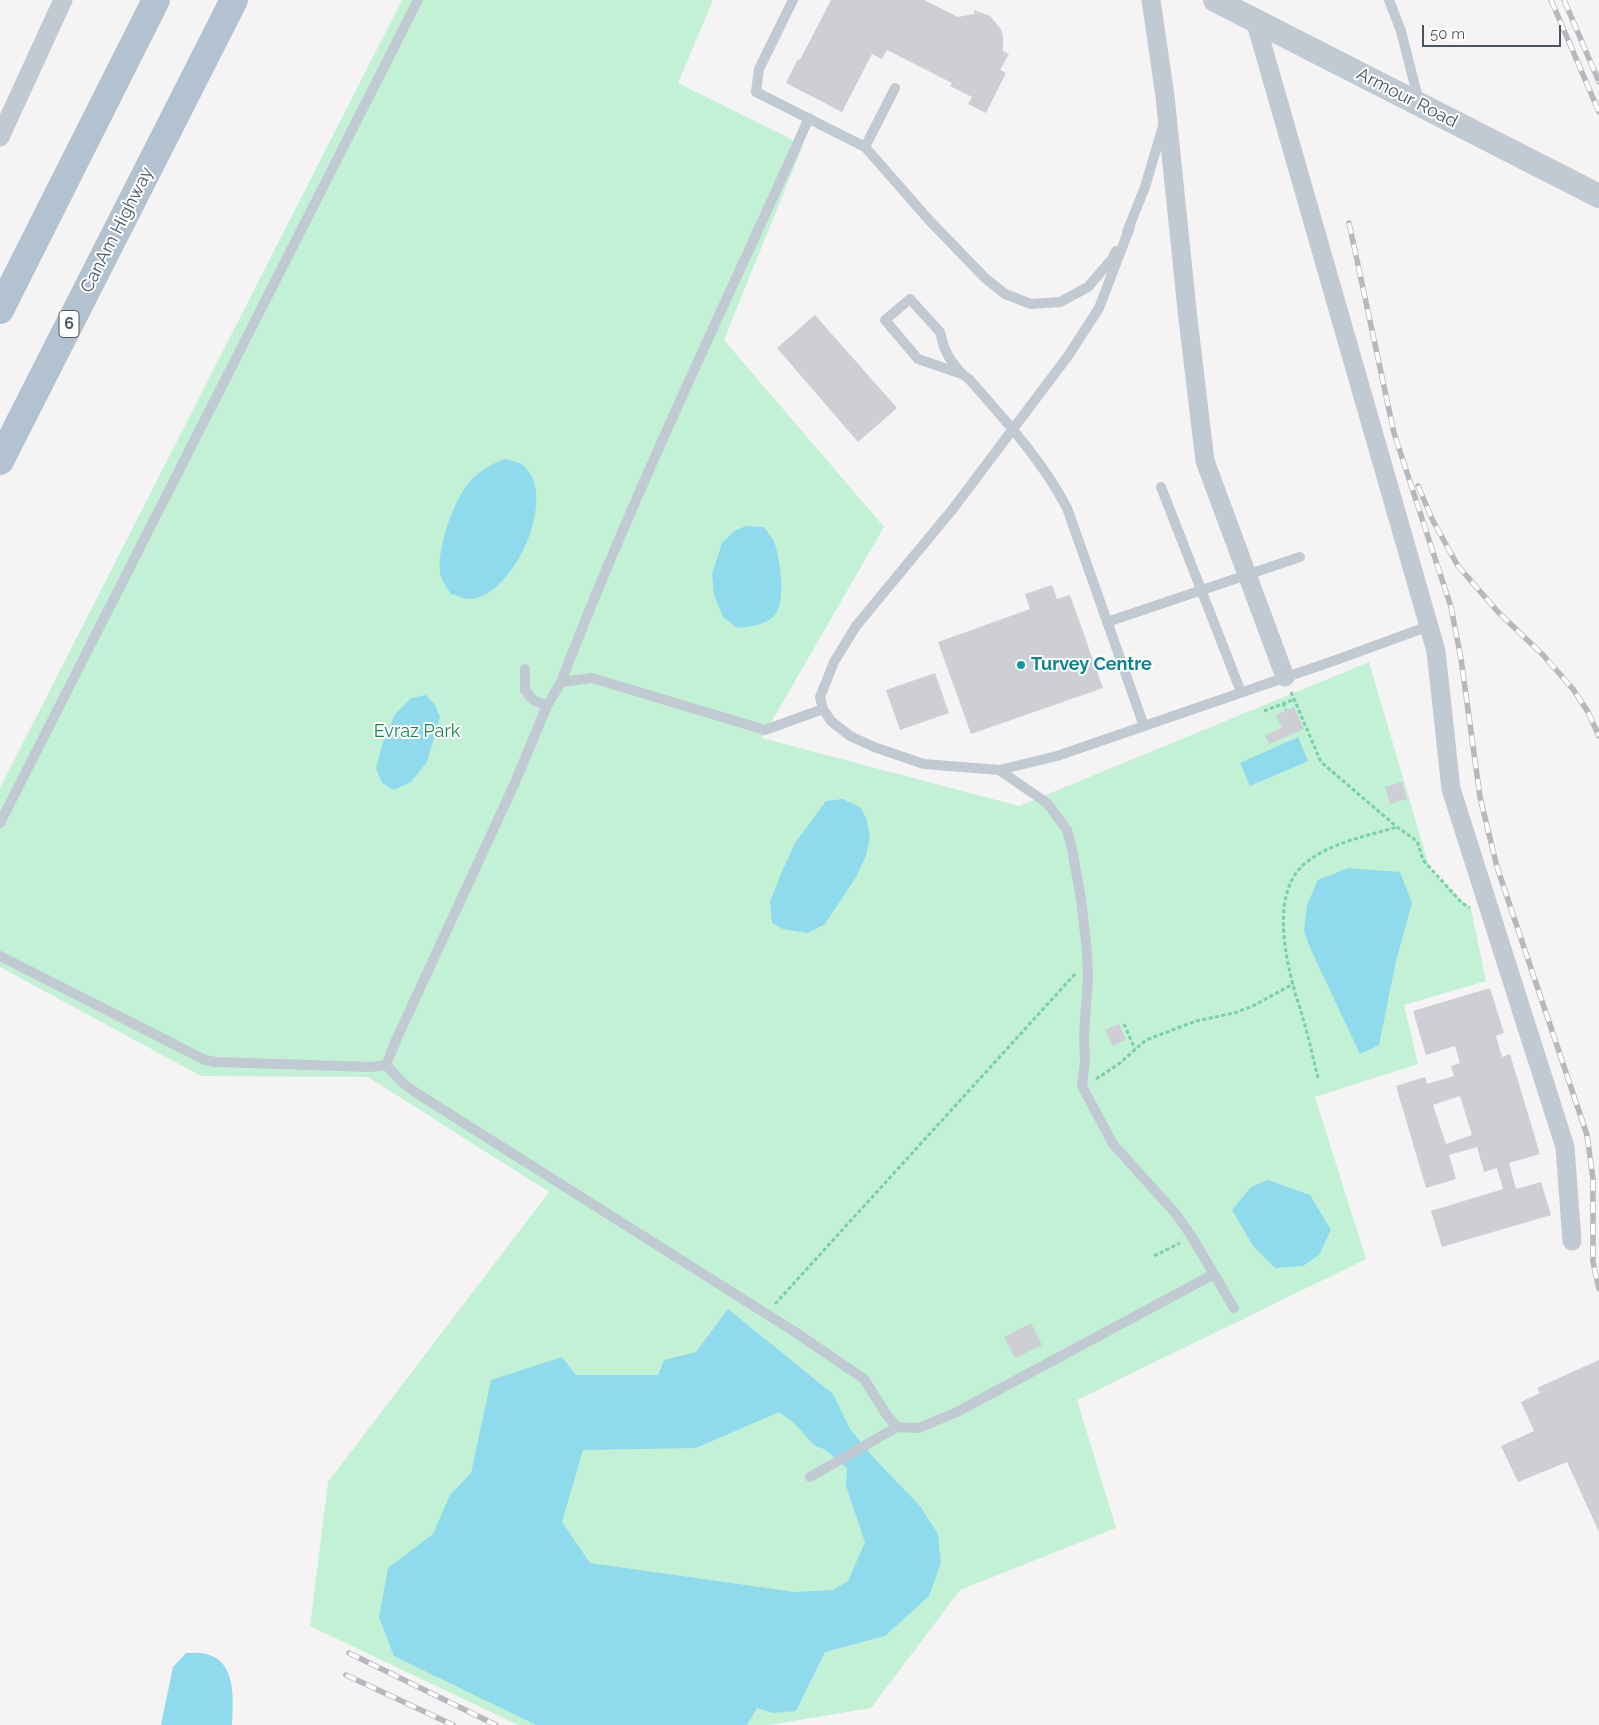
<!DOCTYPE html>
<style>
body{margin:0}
#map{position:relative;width:1599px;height:1725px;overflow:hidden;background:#f5f3f3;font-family:Raleway,sans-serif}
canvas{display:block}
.scale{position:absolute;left:1422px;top:25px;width:139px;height:22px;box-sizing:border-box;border:2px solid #4a5661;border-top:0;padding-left:6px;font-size:15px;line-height:18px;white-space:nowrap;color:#4a5661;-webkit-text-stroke:4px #fff;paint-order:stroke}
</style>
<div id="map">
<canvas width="1599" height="1725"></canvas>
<div class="scale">50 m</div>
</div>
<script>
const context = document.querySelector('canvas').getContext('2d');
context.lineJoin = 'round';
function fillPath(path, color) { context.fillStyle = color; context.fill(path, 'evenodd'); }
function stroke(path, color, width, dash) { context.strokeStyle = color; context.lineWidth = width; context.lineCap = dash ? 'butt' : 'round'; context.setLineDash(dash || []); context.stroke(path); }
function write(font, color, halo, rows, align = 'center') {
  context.font = font + ' Raleway,sans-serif'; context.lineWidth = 4; context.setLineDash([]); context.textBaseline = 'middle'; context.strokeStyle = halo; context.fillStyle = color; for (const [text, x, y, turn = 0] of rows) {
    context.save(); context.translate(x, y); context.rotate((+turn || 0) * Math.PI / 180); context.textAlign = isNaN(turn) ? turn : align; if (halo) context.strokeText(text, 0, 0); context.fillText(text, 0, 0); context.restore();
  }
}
const green = new Path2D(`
 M402,0H713L678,83L803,145L724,340L884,527L762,738L1019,806L1369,662L1430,870L1471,909L1486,981L1404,1005L1418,1064L1315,1097L1366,1259L1077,1400L1116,1528L960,1590L871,1708L769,1725H518L310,1626L328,1482L549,1192L368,1077L201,1076L0,967V788Z`);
const water = new Path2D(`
 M505,459C510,460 519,462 523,465C560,495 513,599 469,599C464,599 456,595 451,594C447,588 441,580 440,573C437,549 452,505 467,485C477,472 491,464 505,459Z
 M746,526L764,527C767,532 773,538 775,544C780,560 787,603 774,616C765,625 749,627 737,628L723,617L714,595L712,574L722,543L734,531Z
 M426,695L435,705L440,717L427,762L411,782L394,790L382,783L376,768L382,745L395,714L411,698Z
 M1298,737L1308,761L1250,786L1240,763Z
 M843,799L861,808L866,818L870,836L866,856L856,877L825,924L808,933L783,929L772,923L770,902L780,876L795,843L826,801Z
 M1348,868L1400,872L1412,903L1396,961L1379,1045L1360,1054L1311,950L1304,931L1307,905L1318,880Z
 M1268,1180L1310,1195L1331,1230L1319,1255L1303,1266L1275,1268L1253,1246L1232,1210L1251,1187Z
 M728,1309L833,1394L850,1429L873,1457L920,1506L938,1534L941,1563L929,1596L885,1636L825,1652L796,1711L772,1713L757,1708L747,1725H536L394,1656L379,1617L388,1568L433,1534L450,1495L471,1473L491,1380L562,1357L576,1375H658L664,1360L696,1352ZM779,1412L794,1423L815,1446L824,1449L847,1468L846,1486L865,1542L848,1581L833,1590L795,1592L590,1563L562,1522L583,1450L696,1448Z
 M186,1653C192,1653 199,1652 206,1654C237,1661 233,1700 232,1725H161L173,1667Z`);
const building = new Path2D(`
 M831,0H924L958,17L974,14V10L990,16L1001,29L1003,36V51L1009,54L1000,70L1006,73L986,113L968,104L972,97L950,86L952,83L887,50L882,59L872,54L842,112L786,83L798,59L800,60Z
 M815,315L897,408L858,442L777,348Z
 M1052,585L1057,599L1070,595L1103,688L971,734L938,642L1030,609L1025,594Z
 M935,673L949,713L900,730L886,690Z
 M1294,707L1304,729L1269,744L1265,735L1282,728L1276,715Z
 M1402,782L1407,799L1390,804L1385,787Z
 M1490,988L1504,1033L1496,1036L1502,1057L1510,1054L1540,1154L1509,1163L1516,1189L1541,1182L1551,1215L1442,1247L1431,1211L1503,1189L1497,1168L1484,1172L1477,1147L1449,1155L1456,1179L1426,1188L1396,1086L1425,1077L1427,1084L1454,1076L1451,1066L1460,1063L1455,1046L1426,1055L1413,1011ZM1460,1096L1472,1135L1446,1144L1433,1105Z
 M1119,1024L1126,1040L1113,1046L1105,1030Z
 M1031,1323L1042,1345L1015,1358L1004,1337Z
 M1599,1360V1532L1567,1462L1518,1482L1501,1446L1534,1431L1521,1402L1540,1393L1537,1388Z`);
const path = new Path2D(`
 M1291,692L1321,762L1397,827L1417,841L1423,860L1462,903L1470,908
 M1283,703L1286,710
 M1264,711L1295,699
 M1124,1024L1135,1049
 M1318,1078C1313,1057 1308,1035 1302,1015C1300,1006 1296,998 1294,989C1284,951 1271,888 1308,861C1333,842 1367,836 1397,827
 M1096,1079L1120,1063L1146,1040L1196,1021L1234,1013L1253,1006L1293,984
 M1154,1256L1180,1243
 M775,1304L1075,974`);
const service = new Path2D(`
 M793,0L759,69L756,92L865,147
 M1389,0L1401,31L1419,102
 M895,88L865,147L929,220L985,278L1005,294L1031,304L1060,302L1088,287L1112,259L1116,251
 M1130,227L1099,308L1068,356L952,510L856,626L834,662L820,697L823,709L831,721L850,736L874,747L924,764L999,770L1057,756L1336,660L1429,626
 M1127,232L1145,187L1164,123
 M962,374L950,359L944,347L940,332L910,299L885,320L918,359L962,374L969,379C1004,419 1042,460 1067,508L1144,726
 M1161,487L1241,692
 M1107,622L1300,557
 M525,669V690L533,700L547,706
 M561,682C635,490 725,305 809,118
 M999,770L1047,803L1067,830L1072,849L1081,899L1087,952L1088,978L1084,1034L1085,1061L1082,1086L1113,1144L1176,1214L1192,1237L1234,1308
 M0,823L418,0
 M0,956L205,1060L216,1062L370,1067L386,1065L404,1084L418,1094L795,1332L864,1379L886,1414L897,1427
 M386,1065L397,1038L513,787L547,706L561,682L592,678L765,730L823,709
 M810,1477L897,1427L919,1428L957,1412L1214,1274`);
const minor = new Path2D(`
 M1151,0L1165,96L1188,319L1205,461L1285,677
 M1255,20L1436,651L1451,789L1565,1147L1572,1241
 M0,137L63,0`);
const tertiary = new Path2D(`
 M1215,0L1599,196`);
const primary = new Path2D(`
 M0,310L156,0
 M0,461L234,0`);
const rail = new Path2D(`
 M1551,0L1599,112
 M1564,0L1599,82
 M1349,223L1394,433L1451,607L1461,659L1480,797L1497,867L1587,1135L1593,1179V1262L1599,1289
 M1418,486L1433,521L1458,566L1498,612L1543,655L1573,689L1588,712L1599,736
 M349,1653L496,1725
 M346,1675L453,1725`);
const markers = [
 [1021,665,5,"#0f9aa8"]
];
const shields = [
 [69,324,20]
];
const shieldNames = [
 ["6",69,324]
];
const streetNames = [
 ["Armour Road",1407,98,27],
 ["CanAm Highway",117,230,-63]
];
const cultureNames = [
 ["Turvey Centre",1031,665]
];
const parkNames = [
 ["Evraz Park",417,732]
];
fillPath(green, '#c3f1d5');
fillPath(water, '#90daee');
fillPath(building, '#cdcfd5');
stroke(path, '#7ad0a6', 3, [4, 2.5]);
stroke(service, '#c1cad2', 10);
stroke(minor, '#c1cad2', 19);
stroke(tertiary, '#c1cad2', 24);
stroke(primary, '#b3c2d1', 28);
stroke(rail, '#b5b8bd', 5.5);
stroke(rail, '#fff', 4, [11]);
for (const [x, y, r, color] of markers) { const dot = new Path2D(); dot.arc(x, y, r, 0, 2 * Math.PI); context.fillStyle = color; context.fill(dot); stroke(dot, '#fff', 2); }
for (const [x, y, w] of shields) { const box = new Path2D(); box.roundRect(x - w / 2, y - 13.5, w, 27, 4); context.fillStyle = '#fff'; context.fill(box); stroke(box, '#4a5661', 1); }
write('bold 16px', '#4a5661', null, shieldNames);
write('18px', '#4a5661', '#fff', streetNames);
write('bold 18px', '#0d838f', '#fff', cultureNames, 'left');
write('18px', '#17864f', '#fff', parkNames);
</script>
